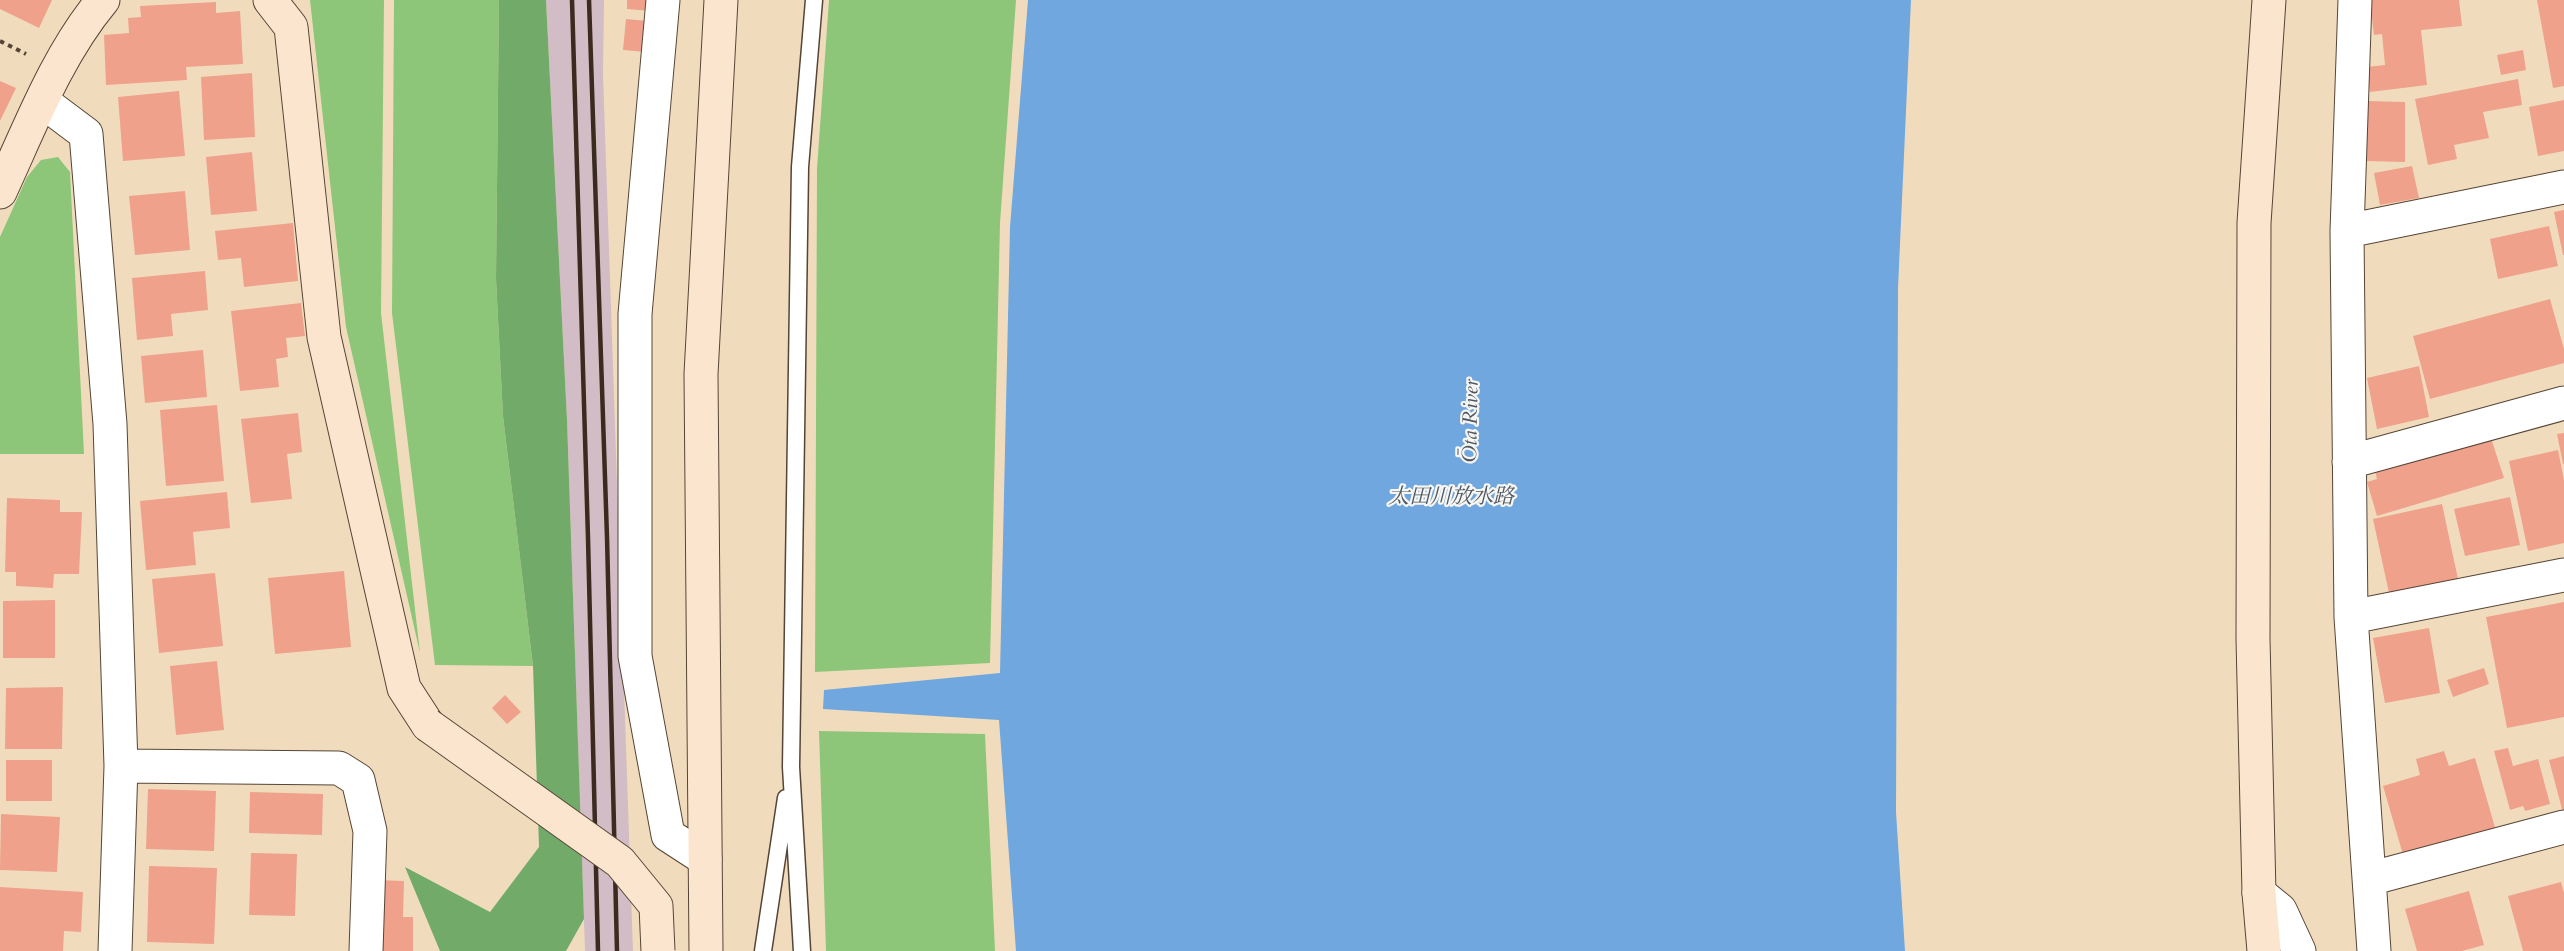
<!DOCTYPE html>
<meta charset="utf-8">
<style>
body{margin:0}
canvas{display:block;background:#f0dcbc}
</style>
<canvas width="2564" height="951"></canvas>
<script>
const context = document.querySelector('canvas').getContext('2d');
context.lineJoin = 'round';
function fillPath(path, color) { context.fillStyle = color; context.fill(path, 'evenodd'); }
function stroke(path, color, width, dash) { context.strokeStyle = color; context.lineWidth = width; context.lineCap = dash ? 'butt' : 'round'; context.setLineDash(dash || []); context.stroke(path); }
function write(font, color, halo, rows, align = 'center') {
  context.font = font + ' Cardo,"Noto Serif JP",serif'; context.lineWidth = 4.5; context.setLineDash([]); context.textBaseline = 'middle'; context.strokeStyle = halo; context.fillStyle = color; for (const [text, x, y, turn = 0] of rows) {
    context.save(); context.translate(x, y); context.rotate((+turn || 0) * Math.PI / 180); context.textAlign = isNaN(turn) ? turn : align; if (halo) context.strokeText(text, 0, 0); context.fillText(text, 0, 0); context.restore();
  }
}
const industrial = new Path2D(`
 M546,0H604L603,74L633,951H585L567,420Z`);
const green = new Path2D(`
 M310,0H384L381,313L420,653L346,327Z
 M394,0H499L496,279L503,416L533,666L435,665L392,313Z
 M829,0H1016L1000,223L990,663L815,672L817,169Z
 M58,157L70,172L84,454H0V237L27,177L41,160Z
 M819,731L985,734L995,951H826Z`);
const forest = new Path2D(`
 M499,0H546L567,420L584,919L566,951H440L405,867L490,912L539,847L533,666L503,416L496,279Z`);
const water = new Path2D(`
 M1028,0H1911L1898,288L1896,812L1905,951H1016L999,720L823,709L824,690L1000,673L1010,227Z`);
const building = new Path2D(`
 M0,0H52L39,28L0,9Z
 M627,0H652L650,11L627,9Z
 M2370,0H2459L2462,26L2421,30L2427,85L2370,92L2367,67L2385,65L2382,34L2374,35Z
 M2537,0H2564V86L2553,88Z
 M216,2V13L240,11L243,64L186,67L187,80L106,85L104,35L129,33L128,18L141,17L140,6Z
 M626,19L648,21L646,52L623,50Z
 M2523,50L2526,70L2501,75L2497,55Z
 M252,73L255,137L204,140L201,77Z
 M2518,79L2522,105L2483,112L2489,138L2454,145L2457,159L2428,165L2415,99Z
 M0,81L16,88L0,121Z
 M179,91L185,156L123,161L118,97Z
 M2564,100V151L2538,156L2529,107Z
 M2367,101L2405,102V162L2366,161Z
 M252,152L257,211L211,215L206,157Z
 M2412,166L2419,198L2380,205L2374,173Z
 M185,191L190,250L135,255L129,196Z
 M2564,210V255H2563L2554,212Z
 M293,223L298,281L244,287L241,258L218,260L215,231Z
 M2549,226L2558,266L2498,279L2490,239Z
 M205,271L208,310L171,314L173,336L137,340L132,278Z
 M2550,299L2564,349V363L2430,399L2413,336Z
 M301,303L305,336L286,338L288,357L276,359L279,387L240,391L231,311Z
 M203,350L207,397L145,403L141,356Z
 M2419,366L2429,417L2377,429L2367,378Z
 M217,405L224,481L166,486L160,410Z
 M298,413L302,452L287,454L292,499L251,503L241,419Z
 M2564,433V464H2563L2557,434Z
 M2490,435L2504,478L2377,516L2367,482L2377,479L2375,470Z
 M2558,450L2564,480V543L2528,551L2509,461Z
 M227,492L230,528L193,532L196,565L146,570L140,501Z
 M2510,497L2520,545L2465,556L2454,509Z
 M7,498L60,500V512H82L79,574H54L53,588L16,586V572H5Z
 M2442,504L2458,579L2389,593L2373,519Z
 M344,571L351,647L275,654L268,578Z
 M215,573L223,646L159,653L152,579Z
 M55,600V658H3V601Z
 M2564,602V717L2507,728L2486,617Z
 M2429,628L2440,693L2385,703L2373,638Z
 M217,661L224,730L176,735L170,666Z
 M2484,668L2489,684L2453,697L2447,680Z
 M63,687L62,749H5L6,688Z
 M505,695L521,712L507,724L492,708Z
 M2508,748L2513,766L2538,759L2550,804L2525,811L2523,806L2510,810L2494,751Z
 M2444,751L2449,766L2475,758L2496,831L2404,858L2383,786L2420,775L2416,759Z
 M2564,756V813H2563L2549,760Z
 M6,760H52V801H6Z
 M148,789L216,791L214,851L146,849Z
 M250,792L323,794L322,835L249,833Z
 M1,814L60,817L57,872L0,870Z
 M251,853L297,854L295,916L249,915Z
 M149,866L217,868L214,944L147,942Z
 M378,880L404,881L403,917H413V951H377Z
 M2561,882L2564,893V951H2523L2508,896Z
 M0,887L83,892L81,932L64,931L63,951H0Z
 M2469,891L2484,945L2462,951H2417L2405,909Z`);
const path = new Path2D(`
 M0,41L26,54`);
const lane = new Path2D(`
 M763,951L786,798
 M802,951L791,767L800,167L814,0`);
const street = new Path2D(`
 M663,0L635,314V656L668,835L705,859
 M2355,0L2347,231L2351,617L2374,951
 M42,101L86,134L110,424L121,766L115,951
 M2347,231L2564,187
 M2349,462L2564,403
 M2351,617L2564,575
 M121,766L339,768L358,780L370,831L366,951
 M2369,879L2564,827
 M2259,893L2280,910L2299,951`);
const secondary = new Path2D(`
 M270,0L291,27L324,337L404,688L428,725
 M0,192C30,127 57,55 103,0
 M706,951L701,374L721,0
 M2264,951L2259,893L2253,639L2254,223L2269,0`);
const rail = new Path2D(`
 M572,0L588,538L598,951
 M589,0L607,537L617,951`);
const secondaryBridge = new Path2D(`
 M428,725L620,862L656,906L658,951`);
const waterNames = [
 ["Ōta River",1472,421,-89],
 ["太田川放水路",1451,498]
];
fillPath(industrial, '#d2bdc6');
fillPath(green, '#8dc679');
fillPath(forest, '#72ab69');
fillPath(water, '#70a7de');
fillPath(building, '#efa18c');
stroke(lane, '#564536', 19);
stroke(street, '#564536', 35);
stroke(secondary, '#564536', 35);
stroke(path, '#564536', 4, [4.5, 4.5]);
stroke(lane, '#fff', 16);
stroke(street, '#fff', 33);
stroke(secondary, '#fbe5cf', 33);
stroke(rail, '#3b2a1e', 4.5);
stroke(secondaryBridge, '#564536', 35, []);
stroke(secondaryBridge, '#fbe5cf', 33);
write('italic 21px', '#4e5661', '#f6f6f2', waterNames);
</script>
